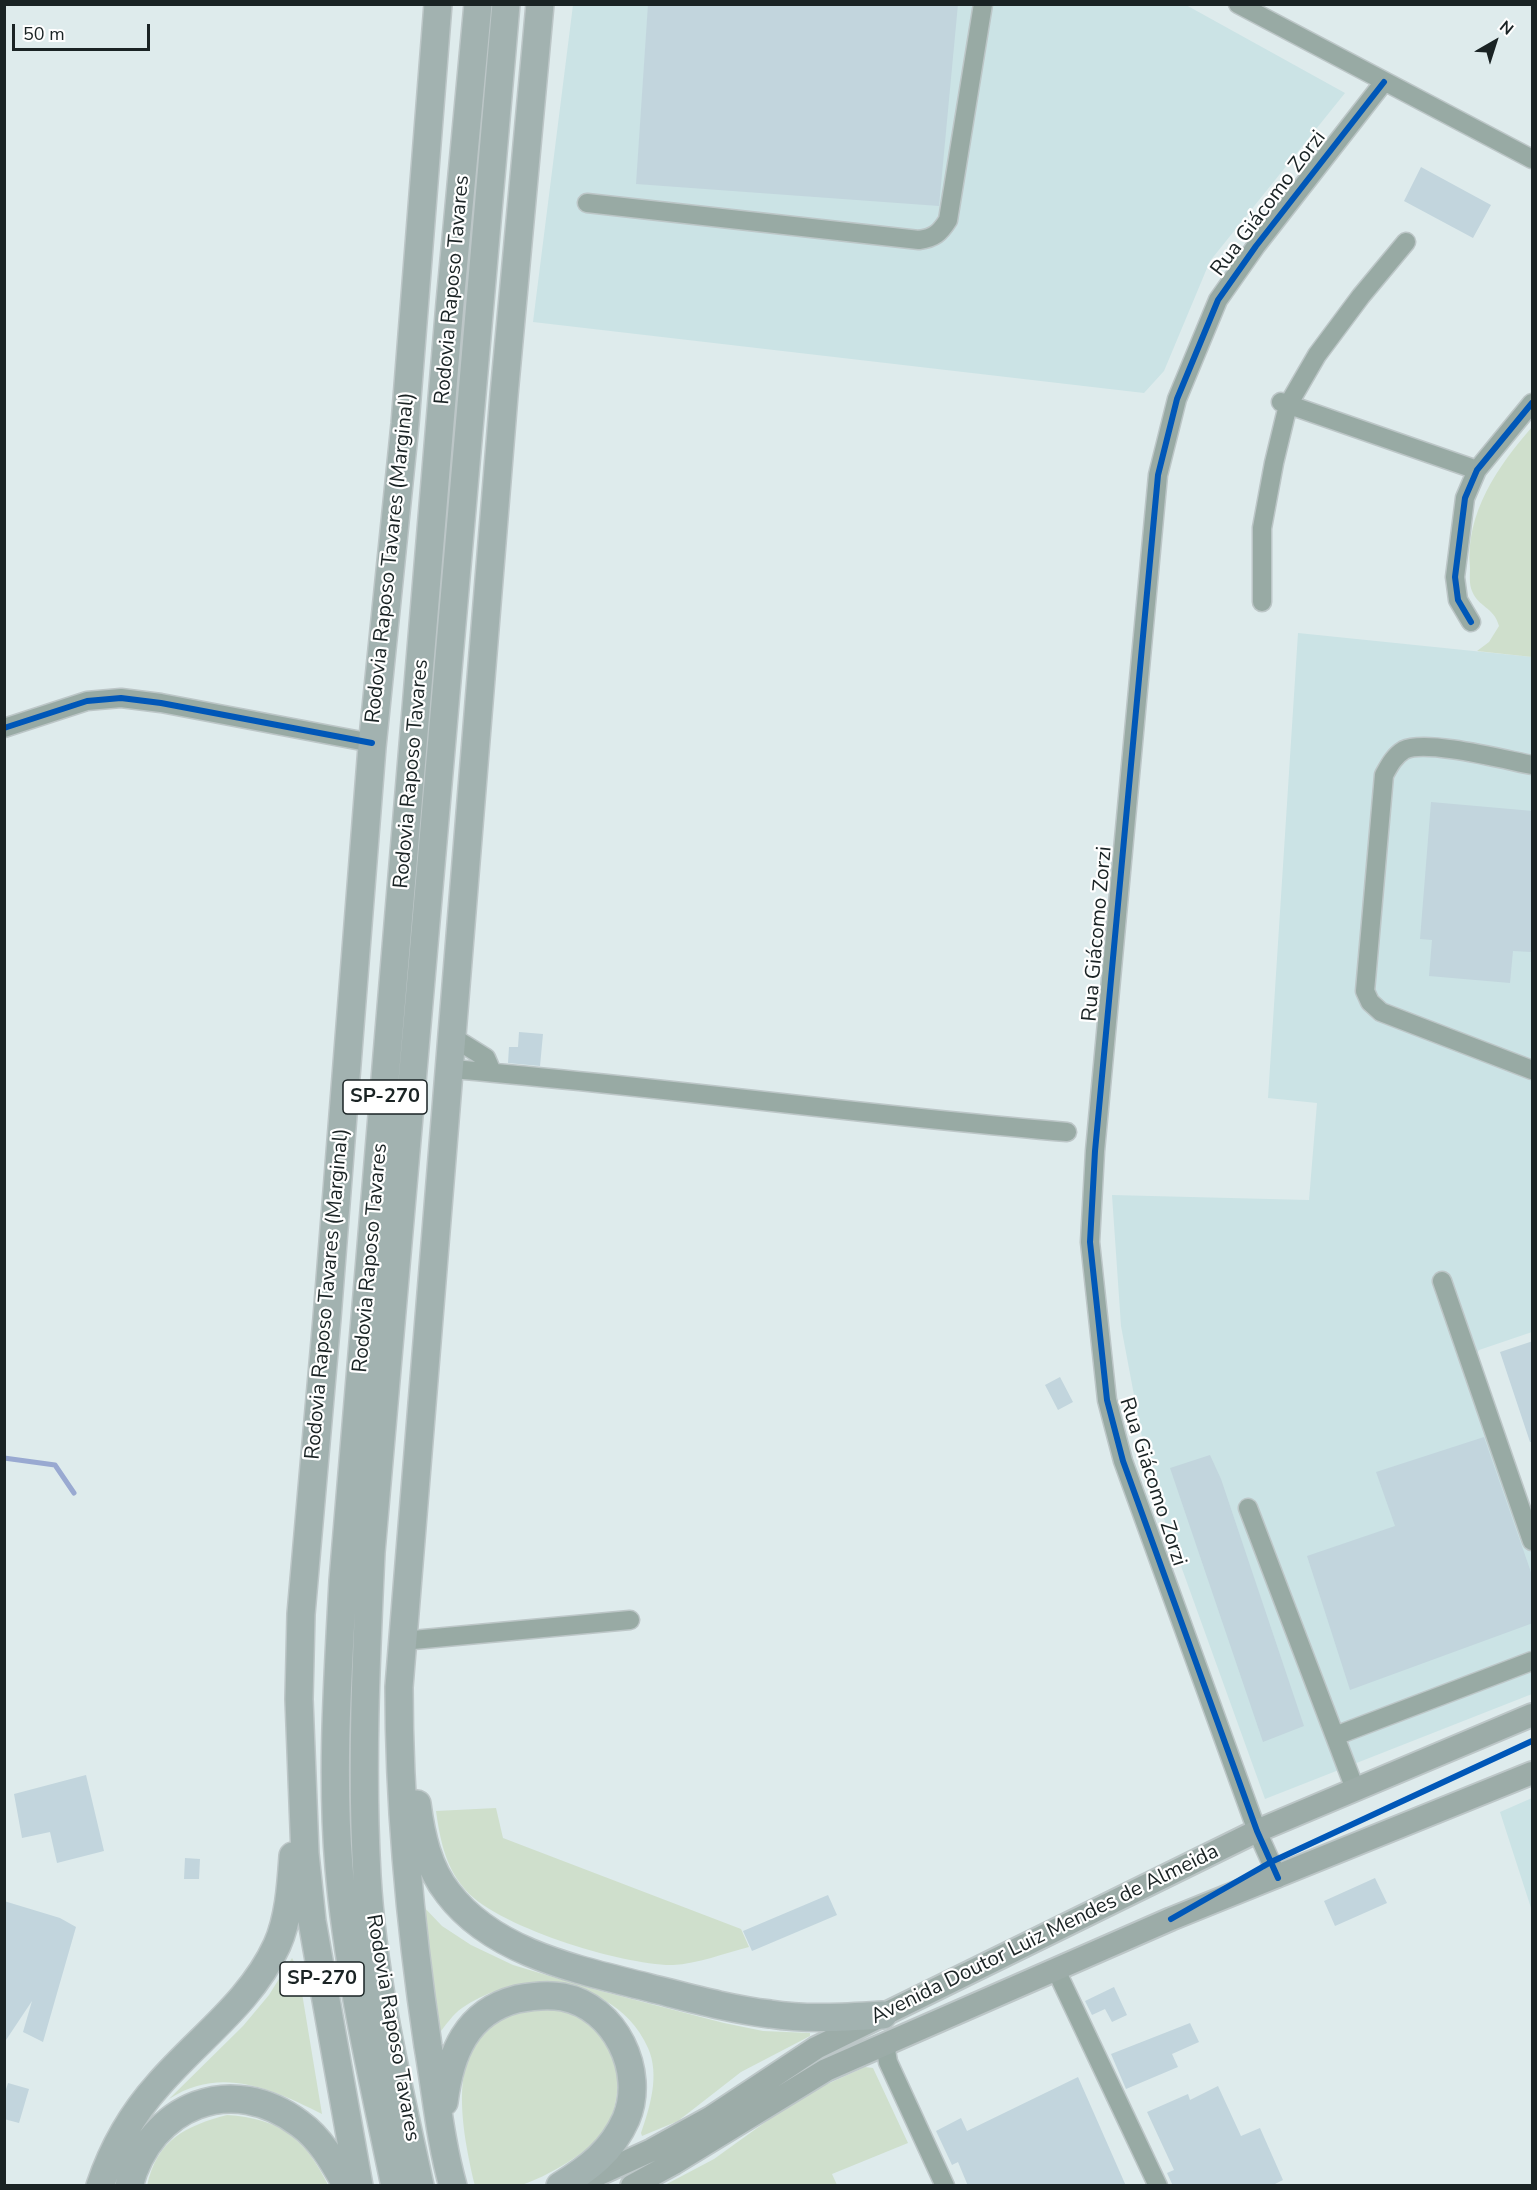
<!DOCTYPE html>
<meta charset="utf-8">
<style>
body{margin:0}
#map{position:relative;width:1537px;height:2190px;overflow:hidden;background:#deebec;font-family:"Nunito Sans",sans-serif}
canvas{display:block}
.frame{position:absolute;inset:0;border:6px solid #1a2324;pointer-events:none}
.north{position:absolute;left:1465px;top:12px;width:60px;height:60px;-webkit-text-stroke:4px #fff;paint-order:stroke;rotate:39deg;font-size:16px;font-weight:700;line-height:24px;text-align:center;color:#1a2324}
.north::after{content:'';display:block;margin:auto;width:21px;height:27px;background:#1a2324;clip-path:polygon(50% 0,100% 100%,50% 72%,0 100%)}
.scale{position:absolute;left:12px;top:24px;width:138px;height:27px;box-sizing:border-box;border:3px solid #1a2324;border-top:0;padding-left:8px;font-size:18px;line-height:21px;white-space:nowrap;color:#1a2324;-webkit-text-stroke:4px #fff;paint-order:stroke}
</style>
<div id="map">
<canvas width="1537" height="2190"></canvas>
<div class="frame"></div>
<div class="north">N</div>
<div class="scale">50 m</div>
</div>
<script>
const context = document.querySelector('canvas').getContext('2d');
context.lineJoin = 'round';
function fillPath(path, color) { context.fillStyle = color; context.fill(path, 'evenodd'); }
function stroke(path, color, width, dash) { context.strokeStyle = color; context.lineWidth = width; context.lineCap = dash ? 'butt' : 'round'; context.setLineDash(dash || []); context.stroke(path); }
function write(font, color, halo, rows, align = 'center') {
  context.font = font + ' "Nunito Sans",sans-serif'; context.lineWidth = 4.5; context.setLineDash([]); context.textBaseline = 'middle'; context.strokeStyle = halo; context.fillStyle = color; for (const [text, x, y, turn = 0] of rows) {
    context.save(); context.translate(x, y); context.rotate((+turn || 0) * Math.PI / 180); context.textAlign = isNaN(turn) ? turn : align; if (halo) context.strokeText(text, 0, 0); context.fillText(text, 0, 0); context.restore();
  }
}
const built = new Path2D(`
 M573,5H1186L1345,93L1210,261L1164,371L1144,393L533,322Z
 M1298,633L1532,657V1332L1479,1350L1474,1359L1532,1519V1694L1265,1799L1150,1480L1121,1326L1112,1195L1309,1200L1317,1103L1268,1098Z
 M1532,1798V1911L1500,1812Z`);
const green = new Path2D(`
 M1532,427V657L1477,651L1489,642L1499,626C1494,607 1478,607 1472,591C1469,584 1470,575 1470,568C1465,513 1498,466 1532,427Z
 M496,1808L503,1838L741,1929L749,1947C725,1953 697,1964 673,1965C625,1966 492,1926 463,1887C445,1865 440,1839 436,1811Z
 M420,1903L442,1926L471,1945L513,1965L593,1989L724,2023L763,2031L810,2033V2036L741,2072L678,2121L642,2136L641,2133C650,2107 660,2075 648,2048C618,1978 519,1967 462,2008C453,2014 445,2026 438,2035Z
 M292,1958L298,1969L322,2114C273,2089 220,2065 169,2099L243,2026L269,1995Z
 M550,2007C558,2010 568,2011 576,2015C620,2035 628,2093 605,2130C592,2151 545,2178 521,2185C508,2189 489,2185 475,2186C457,2110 441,2010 550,2007Z
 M865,2067L873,2068L908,2143L832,2174L837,2185L663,2186L714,2159L803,2095Z
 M227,2115C279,2118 306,2139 328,2185L147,2186C157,2139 186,2126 227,2115Z`);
const stream = new Path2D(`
 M4,1458L55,1465L74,1493`);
const building = new Path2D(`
 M648,4H958L939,206L636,184Z
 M1421,167L1491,205L1473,238L1404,201Z
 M1431,802L1533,811L1531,952L1513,951L1510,983L1429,976L1432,940L1420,939Z
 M519,1032L543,1034L540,1066L508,1063L509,1047H518Z
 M1533,1341V1442H1530L1500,1352Z
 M1060,1377L1073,1402L1058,1410L1045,1385Z
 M1484,1437L1533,1578V1623L1350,1690L1307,1556L1395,1526L1376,1472Z
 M1210,1455L1221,1479L1304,1726L1263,1742L1170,1468Z
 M86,1775L104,1851L57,1863L50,1832L22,1838L14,1794Z
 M185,1858L200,1859L199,1879H184Z
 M1375,1878L1387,1903L1335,1926L1324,1901Z
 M828,1895L837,1915L752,1951L743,1931Z
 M4,1901L60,1918L76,1927L43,2042L23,2032L32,2001L4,2043Z
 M1114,1987L1127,2015L1112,2022L1105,2009L1092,2015L1085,2001Z
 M1190,2023L1199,2042L1172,2054L1178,2067L1126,2089L1111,2054Z
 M1078,2077L1126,2186H968L958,2162L952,2165L936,2131L961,2118L967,2131Z
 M8,2083L29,2089L19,2123L4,2119V2096Z
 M1218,2086L1241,2136L1260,2128L1283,2180L1271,2186H1173L1167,2173L1174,2170L1147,2112L1188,2094L1190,2100Z`);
const minor = new Path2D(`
 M1238,4L1532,159
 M587,203L919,240C934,238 940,233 948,220L983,4
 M1281,402L1477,470
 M1262,602V528L1274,463L1288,405L1317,355L1361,296L1406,242
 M1471,622L1458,600L1455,577L1465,498L1477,470L1532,403
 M4,728L87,701L121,698L161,703L372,743
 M1532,765C1506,760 1426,739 1404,750C1394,756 1389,766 1384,775L1365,991L1370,1002L1381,1012L1532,1070
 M454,1038L486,1058L492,1072
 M451,1069C657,1086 861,1115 1067,1132
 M1442,1281L1532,1541
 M1248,1508L1355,1789
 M402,1641L630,1620
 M1335,1736L1532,1661
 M1278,1878L1257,1831L1123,1461L1107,1400L1090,1242L1095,1151L1158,475L1177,399L1218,300L1256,246L1384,82
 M1056,1970L1158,2186
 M892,2040L886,2050L888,2062L945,2186`);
const major = new Path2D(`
 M575,2185L652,2150L710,2118L816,2048L1257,1831L1532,1715
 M632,2186L674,2163L826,2070L1171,1919L1532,1773`);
const highway = new Path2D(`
 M417,1804C421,1835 428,1868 448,1893C494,1954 580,1970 650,1988C690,1998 729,2009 770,2014C808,2020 845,2017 883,2015
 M444,2102C450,2054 466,2012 517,1999C532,1996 547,1994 563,1997C615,2007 646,2071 626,2119C612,2151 589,2168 560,2186
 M100,2186C113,2147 132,2114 159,2084C199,2038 251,2002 277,1945C289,1918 291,1885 293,1856
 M129,2186C150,2105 232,2072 300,2124C321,2139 334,2163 347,2186
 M359,2186L312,1921L305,1854L299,1699L301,1614L327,1318L372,747L405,424L438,4
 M395,2186C373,2080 348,1975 339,1867C331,1772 338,1676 343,1581L450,303L478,4
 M420,2186C398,2084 373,1980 367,1876C361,1767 366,1660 371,1552L506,4
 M453,2186C440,2140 436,2092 428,2046C410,1925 399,1810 399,1687L504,395L540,4`);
const cycleway = new Path2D(`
 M1471,622L1458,600L1455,577L1465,498L1477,470L1532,403
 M4,728L87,701L121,698L161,703L372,743
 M1278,1878L1257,1831L1123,1461L1107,1400L1090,1242L1095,1151L1158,475L1177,399L1218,300L1256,246L1384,82
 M1171,1919L1271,1862L1532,1741`);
const shields = [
 [385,1097,84],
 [322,1979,84]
];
const shieldNames = [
 ["SP-270",385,1097],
 ["SP-270",322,1979]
];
const streetNames = [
 ["Rua Giácomo Zorzi",1269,204,-53],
 ["Rodovia Raposo Tavares",453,290,-85],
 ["Rodovia Raposo Tavares (Marginal)",391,558,-84],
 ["Rodovia Raposo Tavares",412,774,-85],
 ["Rua Giácomo Zorzi",1098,934,-85],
 ["Rodovia Raposo Tavares",371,1258,-85],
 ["Rodovia Raposo Tavares (Marginal)",328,1294,-85],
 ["Rua Giácomo Zorzi",1152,1482,72],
 ["Avenida Doutor Luiz Mendes de Almeida",1045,1935,-26],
 ["Rodovia Raposo Tavares",392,2028,80]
];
fillPath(built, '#cbe3e5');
fillPath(green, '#cfdfcc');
stroke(stream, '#99a9d1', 5);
fillPath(building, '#c2d5dd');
stroke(minor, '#bcc6c7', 21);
stroke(major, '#bcc6c7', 26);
stroke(highway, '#bcc6c7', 30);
stroke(minor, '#98aaa4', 18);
stroke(major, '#9caca8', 22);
stroke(highway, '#a2b2b0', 27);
stroke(cycleway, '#0057b8', 6);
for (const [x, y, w] of shields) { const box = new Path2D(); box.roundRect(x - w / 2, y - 17, w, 34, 4.5); context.fillStyle = '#fff'; context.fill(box); stroke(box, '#1a2324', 1.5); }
write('bold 20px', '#1a2324', null, shieldNames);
write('21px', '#1a2324', '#fff', streetNames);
</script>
